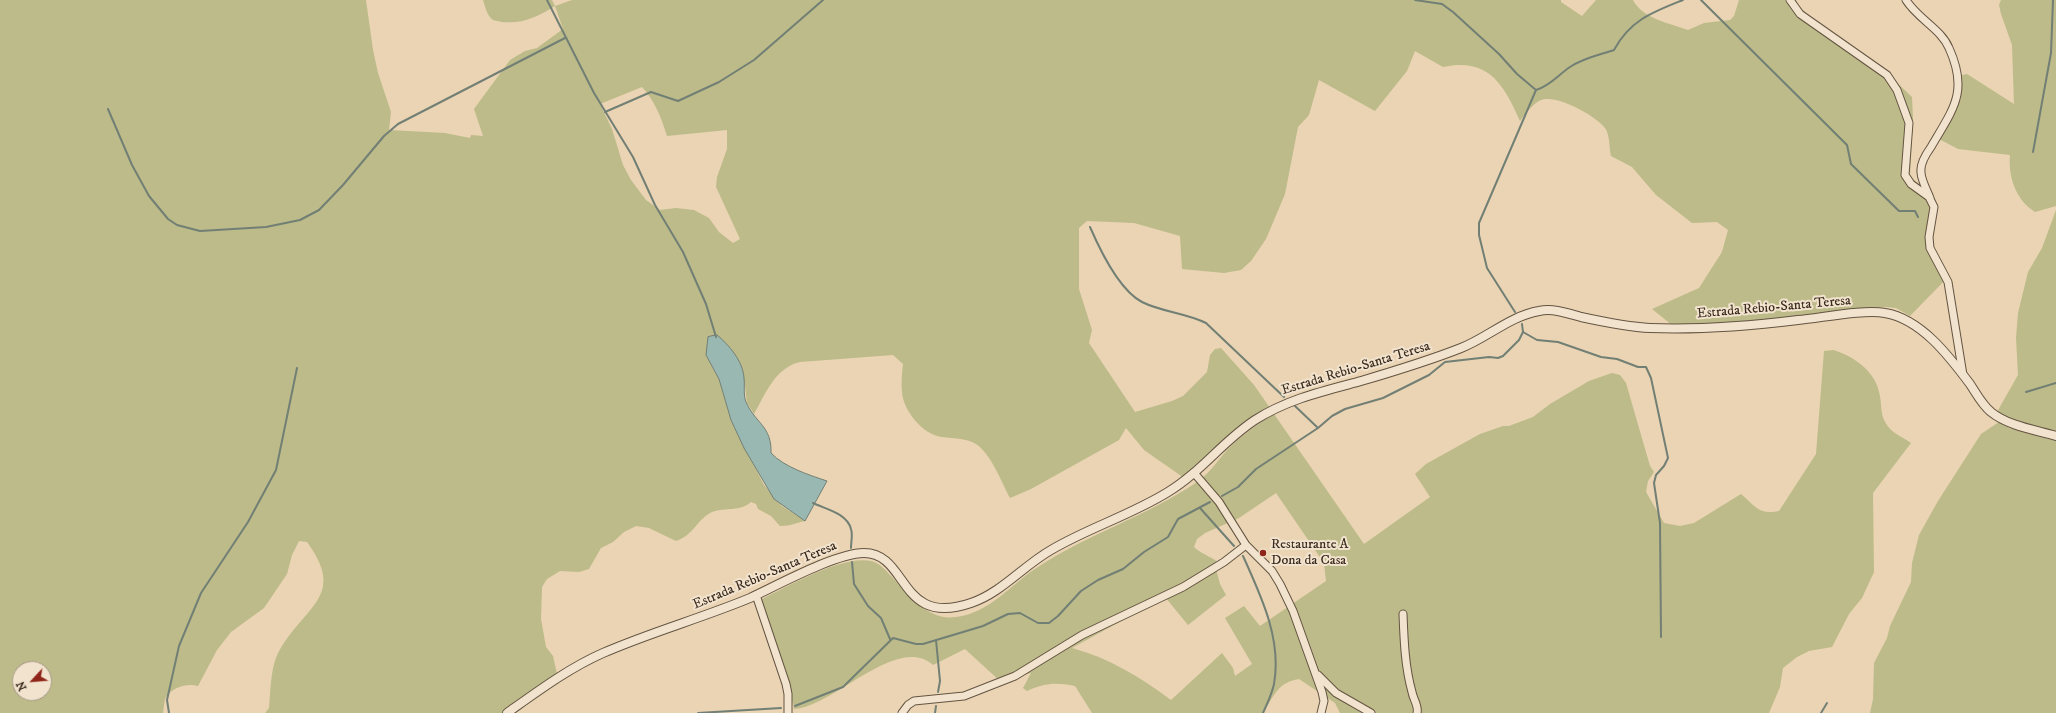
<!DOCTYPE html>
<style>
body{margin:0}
#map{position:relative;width:2056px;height:713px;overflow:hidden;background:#ead4b3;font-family:"IM FELL DW Pica",serif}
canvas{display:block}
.north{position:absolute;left:12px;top:661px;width:40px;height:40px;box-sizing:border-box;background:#f1e3ce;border:1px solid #a79987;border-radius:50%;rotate:244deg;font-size:11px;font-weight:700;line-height:16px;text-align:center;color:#38291c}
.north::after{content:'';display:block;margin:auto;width:14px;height:18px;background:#8f2418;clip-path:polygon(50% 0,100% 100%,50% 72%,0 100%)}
</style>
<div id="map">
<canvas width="2056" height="713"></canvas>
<div class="north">N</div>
</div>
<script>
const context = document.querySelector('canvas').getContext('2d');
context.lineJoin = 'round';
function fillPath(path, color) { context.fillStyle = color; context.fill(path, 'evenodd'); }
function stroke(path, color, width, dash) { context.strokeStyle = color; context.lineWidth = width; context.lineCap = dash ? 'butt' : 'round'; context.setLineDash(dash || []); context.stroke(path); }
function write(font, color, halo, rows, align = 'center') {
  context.font = font + ' "IM FELL DW Pica",serif'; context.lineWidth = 4; context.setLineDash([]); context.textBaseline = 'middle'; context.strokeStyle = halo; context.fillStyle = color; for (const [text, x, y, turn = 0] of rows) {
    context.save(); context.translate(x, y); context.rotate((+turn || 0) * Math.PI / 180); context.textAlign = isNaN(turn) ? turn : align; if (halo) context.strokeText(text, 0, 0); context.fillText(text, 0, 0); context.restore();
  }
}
const green = new Path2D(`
 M0,0H366L373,50L378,73L391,112L389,130L445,133L470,138L471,135L483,136L474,109L510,60L525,51L537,48L563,29L555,6C537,17 523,24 502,22C499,21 495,21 493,20C487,16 485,6 483,0H552L555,6L572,0H1561V2L1582,16L1596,0H1633C1643,19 1669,23 1688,30L1704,23L1730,20L1734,16L1739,0H1796L1798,5L1806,13L1893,79L1912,97L1913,118L1910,176C1916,184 1928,187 1933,195C1944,211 1929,230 1933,247C1935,257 1945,267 1949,276L1910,316L1896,308L1886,307L1852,310L1764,325L1677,329L1652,309L1699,288L1722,252L1728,230L1717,222L1692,223L1656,195L1632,167L1611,156C1609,147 1610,135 1605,128C1596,116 1554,92 1539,101C1532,105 1525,114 1520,121C1504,85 1489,57 1443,67L1415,51L1407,71L1375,111L1319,80L1309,115L1298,127L1285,194L1266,239L1251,261L1241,270L1224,273L1182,269L1180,236L1134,223L1087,221L1079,228V289L1092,330L1089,343L1135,412L1172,401L1183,396L1207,372L1210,355L1215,349L1221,348L1254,385L1270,408L1187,480L1144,450L1126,428L1119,440L1031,489L1010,498C1001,481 991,454 976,444C965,437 949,439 937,436C920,431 903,409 902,392C901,383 902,373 903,364L893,355L800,362C775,368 766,393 754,414L747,403L745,386L706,355L719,379L731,420L764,485L782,506L805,521C795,523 791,526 780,526L771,516L758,509L756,504L751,502C740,512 726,507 712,512C697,519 694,535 676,541L649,528L636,526L624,532L613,542L601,548L589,569L579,572L560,571L547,579L542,587L541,619L546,647L553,656L559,683L515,713H265L269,708C271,687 270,664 282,646C309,604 345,594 307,542L299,541L292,555L287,574L264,608L231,632L217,650L198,686C187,683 173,687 166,697C164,701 164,708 163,713H0ZM642,87C655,101 661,117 667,136L727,130V149L717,177L716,187L740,239L733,243L719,232L709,218L694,210L676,208L660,210L646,200L631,180L623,165L612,129L600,104ZM20,669H44V693H20Z
 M2001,0H2056V206L2035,212C2016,200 2008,177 2010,155L1958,149L1939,139L1948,119L1961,99L1958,76L1967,74L2014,104L2012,45L2001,14L1999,5Z
 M2056,210V434L2012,421L1997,412L2018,375L2016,338L2018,313L2028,272L2042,248Z
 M1833,350C1852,355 1875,371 1879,392C1882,402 1880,413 1885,422C1891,433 1901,436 1911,443L1873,493L1874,572L1862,598L1849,614L1832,647L1809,651L1797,657L1783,668L1780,687L1769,713H1340L1335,703L1299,679C1278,682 1274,696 1263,713H1092L1075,686C1056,682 1044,683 1027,691L1023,688L1031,673L1001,682L965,649L933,665C897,633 832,708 794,709L786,671L760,600C787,587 841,555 871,561C880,563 886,571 892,577C910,596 928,621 956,617C990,613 1011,584 1038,567C1088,534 1147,516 1197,482C1209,474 1218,460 1228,449C1242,435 1258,424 1274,414L1364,544L1430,497L1415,474L1426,464L1480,434L1503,426H1509L1533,417L1550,404L1589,381L1612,373L1620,375L1626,383L1650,466L1654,472L1648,481L1646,492L1664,523L1680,526L1694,523L1741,494C1756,507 1759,515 1779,511L1816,454L1824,351ZM1276,493L1324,563L1326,581L1260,626L1244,606L1225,618L1252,664L1235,676L1233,668L1222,653L1171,700C1140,677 1109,658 1072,648L1165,597L1188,625L1226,595L1220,584L1216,569L1220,565C1216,558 1202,555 1194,547L1197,539L1205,533L1239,518Z
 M1999,422L2009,428L2056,441V713H1870L1873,699L1874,663L1887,638L1890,626L1911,582L1912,563L1919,535L1938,501L1981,434Z`);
const water = new Path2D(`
 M717,335C729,345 743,361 744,378C745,386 743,394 746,402C755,423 772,426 771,453C784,467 809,475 827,481L805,521L774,499L744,448L731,420L719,379L706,355L708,337Z`);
const stream = new Path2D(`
 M547,0L594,93L633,157L655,205L683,252L706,304L716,337
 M1415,0L1442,4L1453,12L1499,54L1517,74L1536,90
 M1701,0L1847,145L1851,164L1899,211H1915L1918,217
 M108,109L132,165L149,196L168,219L177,225L200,231L266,227L300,220L319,210L343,185L384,136L398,124L565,38
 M605,112L651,92L678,101L719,82L754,60L823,0
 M2033,152L2051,53L2053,0
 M1090,227C1100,250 1119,290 1142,302C1162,312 1186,313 1206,323L1284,397
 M1515,312L1487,268L1479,235V223L1536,90C1550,86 1558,75 1570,67C1583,58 1599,55 1614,50C1630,20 1653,12 1683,0
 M1523,332L1537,340L1558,342L1601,357L1617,359L1638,367H1646L1651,378L1668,458L1664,466L1656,475L1654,483L1660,523L1661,637
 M2026,392L2056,383
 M1295,406L1318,428
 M1222,496L1238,487L1256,469L1318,428L1332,416L1345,409L1383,398L1429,375L1445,362L1489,357L1498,358L1503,356L1519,340L1523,332L1522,324
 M813,503C825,509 847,513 851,529C853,535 851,541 851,548
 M1200,508L1234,546
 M1243,556C1261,596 1282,639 1274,684C1272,694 1267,704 1263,713
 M852,562L854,584L868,606L881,618L890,639
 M936,640L940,681L938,692
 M795,706L843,687L893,638L916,644H923L983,626L1008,614L1020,613L1038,623H1049L1058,616L1081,591L1098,580L1123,569L1144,552L1168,537L1178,519L1210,502
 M169,713L167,700L179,646L201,593L248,522L276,470L297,368
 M698,713L781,708
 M935,713L936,706
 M1821,713L1827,703`);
const minor = new Path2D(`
 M1790,0L1800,14L1887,75L1897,90L1909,123L1905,175L1911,184L1929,197L1934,207L1929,237L1930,248L1948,282L1963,375
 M1906,0C1918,19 1941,29 1949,48C1969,92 1953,109 1931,147C1926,154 1920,164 1921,172C1921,180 1927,190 1930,198
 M1195,474L1219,502L1246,545L1272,571L1280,584L1293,611L1322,692L1324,701L1321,713
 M756,595L786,684L788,694V713
 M1403,614C1404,641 1405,667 1412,692C1413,699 1419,706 1417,713
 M1318,675L1336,693L1371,713
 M902,713L908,705L914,701L964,696L1015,676L1082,635L1183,587L1224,562L1246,545`);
const tertiary = new Path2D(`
 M507,713C538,691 569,668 603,653C651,632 702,618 750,598C778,585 836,553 864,553C909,553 898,628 971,603C1001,593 1023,566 1051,550C1088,528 1131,515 1168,492C1201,472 1223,441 1255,420C1288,399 1324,391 1361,381C1395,371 1428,361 1461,348C1487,338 1510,316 1539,311C1553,308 1567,313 1581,317C1604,322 1627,327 1650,328C1700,330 1749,326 1798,320C1821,318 1864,309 1885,313C1921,319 1949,356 1970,384C1976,393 1982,405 1991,412C2008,426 2036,430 2056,436`);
const markers = [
 [1263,553,4,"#8f2418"]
];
const streetNames = [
 ["Estrada Rebio-Santa Teresa",1774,308,-5],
 ["Estrada Rebio-Santa Teresa",1356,369,-17],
 ["Estrada Rebio-Santa Teresa",765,576,-23]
];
const poiNames = [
 ["Restaurante A",1271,545],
 ["Dona da Casa",1271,561]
];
fillPath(green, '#bcbb89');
fillPath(water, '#98b8b1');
stroke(water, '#727f75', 1);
stroke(stream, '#727f75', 2);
stroke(minor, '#645442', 9);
stroke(tertiary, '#645442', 10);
stroke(minor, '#f1e3ce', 7);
stroke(tertiary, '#f1e3ce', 8);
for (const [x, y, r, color] of markers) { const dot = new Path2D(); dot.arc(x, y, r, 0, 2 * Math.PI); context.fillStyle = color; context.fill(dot); stroke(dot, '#f1e3ce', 1.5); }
write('14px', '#38291c', '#f1e3ce', streetNames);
write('14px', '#38291c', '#f1e3ce', poiNames, 'left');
</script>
